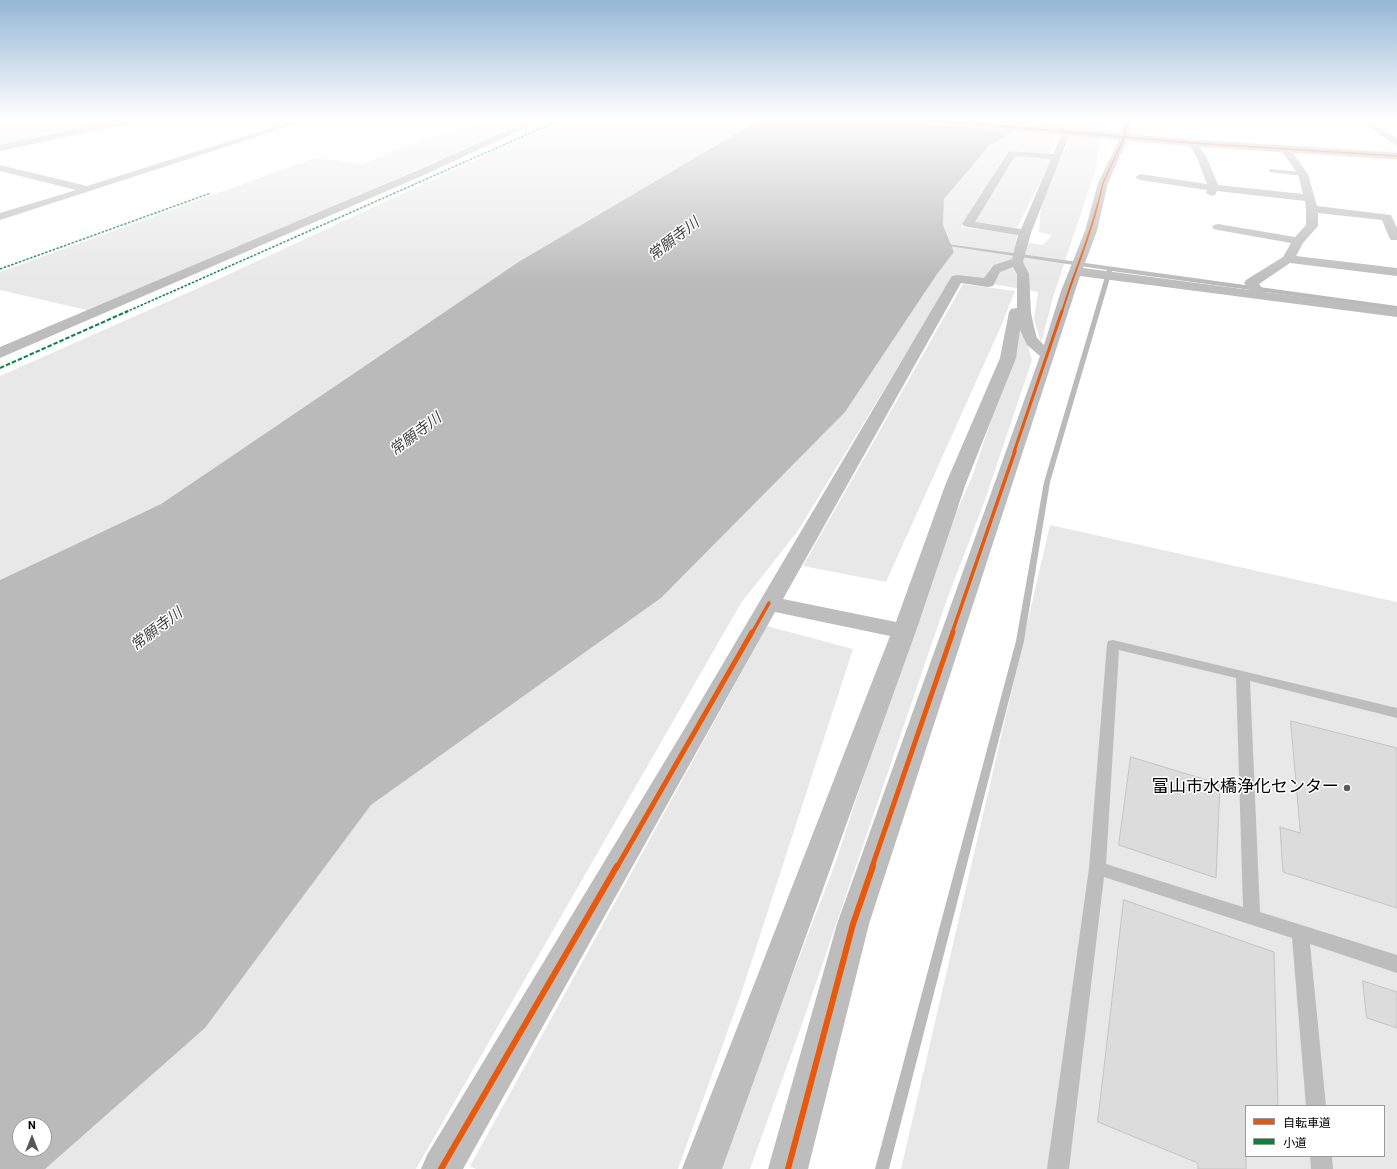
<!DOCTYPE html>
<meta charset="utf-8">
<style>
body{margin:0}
#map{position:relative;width:1397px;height:1169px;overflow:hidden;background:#fff;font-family:Roboto,"Noto Sans JP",sans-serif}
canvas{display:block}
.legend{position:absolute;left:1245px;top:1105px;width:140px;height:52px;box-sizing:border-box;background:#fff;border:1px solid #999;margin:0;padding:5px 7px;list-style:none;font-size:12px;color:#000}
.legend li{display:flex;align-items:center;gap:8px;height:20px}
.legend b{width:20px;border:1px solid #999}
.north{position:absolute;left:12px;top:1117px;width:40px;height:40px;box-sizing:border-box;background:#fff;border:1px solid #999;border-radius:50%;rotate:0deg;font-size:11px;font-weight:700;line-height:16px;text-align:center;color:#000}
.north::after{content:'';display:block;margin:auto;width:14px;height:18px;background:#595959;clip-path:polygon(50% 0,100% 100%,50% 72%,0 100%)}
</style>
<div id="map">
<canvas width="1397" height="1169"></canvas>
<ul class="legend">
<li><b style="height:5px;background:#e8590c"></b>自転車道</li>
<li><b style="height:5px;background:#00873e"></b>小道</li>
</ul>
<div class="north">N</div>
</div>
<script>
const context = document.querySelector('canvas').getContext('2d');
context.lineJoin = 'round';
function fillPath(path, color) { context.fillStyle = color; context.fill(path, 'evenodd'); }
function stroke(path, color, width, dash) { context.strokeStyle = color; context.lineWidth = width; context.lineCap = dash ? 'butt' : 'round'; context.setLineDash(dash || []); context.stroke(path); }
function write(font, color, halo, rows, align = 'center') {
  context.font = font + ' Roboto,"Noto Sans JP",sans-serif'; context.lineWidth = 3; context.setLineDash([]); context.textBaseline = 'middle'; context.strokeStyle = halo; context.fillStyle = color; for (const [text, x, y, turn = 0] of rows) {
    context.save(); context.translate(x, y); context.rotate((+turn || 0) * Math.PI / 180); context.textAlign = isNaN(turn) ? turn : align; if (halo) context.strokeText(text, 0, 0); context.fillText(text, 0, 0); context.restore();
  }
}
const green = new Path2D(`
 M0,119H131L0,146Z
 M481,119H534L91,311L0,290V272L315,158L362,164L430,136H439Z
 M551,119H745L756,122L525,258L161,504L0,580V376L212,282L482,157L532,127Z
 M1032,119H1108L1104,133L1020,126Z
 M1014,129L1057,134L1051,155L1008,151L961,227L1017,234L1016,241L1043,245L1052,235L1039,232L1041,207L1050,181L1073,135L1101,138L1096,168L1054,294L1041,343L1034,319L1038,292L953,277L797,532L741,603L416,1169H44L205,1028L371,805L661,598L954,252L943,225L944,199L989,146Z
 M1015,154L1052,158L1017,228L974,223Z
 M963,284L1015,291L1002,324L886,582L803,566Z
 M1021,324L1032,360L985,500L946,602L800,1030L750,1169H718L835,864L882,721L950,526L972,477L1013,355Z
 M1050,525L1397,602V1169H901ZM1246,1106H1384V1156H1246Z
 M767,626L853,649L741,994L678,1169H476L470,1166Z`);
const water = new Path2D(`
 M761,119H1032L989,146L944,199L943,225L954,252L937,274L845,412L661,598L371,805L205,1028L45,1169H0V580L161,504L520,261ZM20,1125H44V1149H20Z`);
const stream = new Path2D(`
 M940,243L1397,306V310L1112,271L1050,482L1024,641L889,1169H875L1016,641L1044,482L1107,270L942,245H940Z`);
const building = new Path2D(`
 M1291,721L1397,748V908L1283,872L1280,827L1300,833Z
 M1131,757L1220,784L1216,878L1119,845Z
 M1124,900L1274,952L1278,1106H1246V1169H1198V1163L1098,1122Z
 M1363,981L1397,992V1028L1367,1018Z`);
const service = new Path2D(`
 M1271,169L1303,172L1306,174L1303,176L1269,172V170Z
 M1113,640L1397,708V718L1250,681L1260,912L1397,955V973L1310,944L1326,1106H1306L1292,938L1104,877L1069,1169H1047L1089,868L1107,644L1108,641ZM1119,650L1236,678L1243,907L1106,864Z
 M1310,1156H1332L1333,1169H1311Z`);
const minor = new Path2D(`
 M124,119H141L137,122L0,151V145Z
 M299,119H312L0,220V213L76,190L0,171V165L87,186Z
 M533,119H545L424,175L0,358V347L416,171Z
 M1358,119H1368L1397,139V146Z
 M1065,133L1069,136L1031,233L1023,262L1029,274L1031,313L1034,327L1037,338L1044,345L1061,291L1085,231L1098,183L1120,138L1124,135L1128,138L1108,183L1097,231L1083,268L1250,290L1244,283L1246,280L1283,257L1291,243L1218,230L1214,229L1212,227L1214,225L1218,224L1295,237L1306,225V209L1305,201L1217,191L1215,195L1211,196L1206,193L1207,190L1140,180L1135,177L1140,174L1207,184L1197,158L1188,143L1193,140L1196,141L1207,158L1218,185L1303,194L1298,174L1281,150L1286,147L1289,148L1308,174L1317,206L1391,215L1397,228V240H1391L1389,237L1382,220L1318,213V226L1303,243L1296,256L1397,268V276L1290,263L1259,284L1265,292L1397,309V317L1080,276L869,924L808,1169H768L837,924L1040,356L1027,345L1020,330L1016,358L966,483L916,631L722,1169H682L890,636L775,612L463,1169H421L427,1155L685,728L950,279L952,276L957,275L984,278L994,265L1012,259L1018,235L968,227L964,226L962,224L1009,151L1053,154L1061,136ZM1015,156L1051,159L1021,229L975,222ZM1013,267L1017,274V308L1011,309L1009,312L1000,358L946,483L896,622L783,599L961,283L988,287L993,286L1000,272Z`);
const tertiary = new Path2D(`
 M1124,119H1132L1128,138L1124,141L1120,138Z`);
const primary = new Path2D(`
 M917,119H953L1193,140L1397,153V159L1193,146L921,122Z`);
const quietFar1 = new Path2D(`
 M0,269L211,193
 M126,312L562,119`);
const quiet = new Path2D(`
 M0,368L128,311`);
const cyclewayFar5 = new Path2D(`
 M921,119L1193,143L1397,156
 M1098,204L1103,183L1124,138L1128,119`);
const cyclewayFar4 = new Path2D(`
 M1062,312C1073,275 1089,240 1098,203`);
const cyclewayFar3 = new Path2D(`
 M1014,452L1062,311`);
const cyclewayFar2 = new Path2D(`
 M752,633L769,603
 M952,633L1015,451`);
const cyclewayFar1 = new Path2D(`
 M617,867L752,632
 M872,867L953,632`);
const cycleway = new Path2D(`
 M441,1169L617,866
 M788,1169L853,924L873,866`);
const markers = [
 [1347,788,4,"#595959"]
];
const waterNames = [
 ["常願寺川",674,240,-38],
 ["常願寺川",416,435,-37],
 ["常願寺川",157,630,-37]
];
const nearPoinames = [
 ["富山市水橋浄化センター",1339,788]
];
fillPath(green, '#e8e8e8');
fillPath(water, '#bababa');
fillPath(stream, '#bababa');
fillPath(building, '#dcdcdc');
stroke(building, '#c4c4c4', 1);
stroke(primary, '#dbdbdb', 2);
fillPath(service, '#bdbdbd');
fillPath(minor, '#bdbdbd');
fillPath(tertiary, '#bdbdbd');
fillPath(primary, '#bdbdbd');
stroke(quietFar1, '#00873e', 1.5, [2.5, 1.5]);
stroke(quiet, '#00873e', 2, [4.5, 2]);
stroke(cyclewayFar5, '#e8590c', 1.5);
stroke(cyclewayFar4, '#e8590c', 2);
stroke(cyclewayFar3, '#e8590c', 3);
stroke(cyclewayFar2, '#e8590c', 3.5);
stroke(cyclewayFar1, '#e8590c', 5);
stroke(cycleway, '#e8590c', 6);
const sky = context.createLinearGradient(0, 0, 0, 283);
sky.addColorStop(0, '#95b6d6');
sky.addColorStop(0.42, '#fff');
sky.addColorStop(1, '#ffffff00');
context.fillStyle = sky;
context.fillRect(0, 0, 1397, 283);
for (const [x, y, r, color] of markers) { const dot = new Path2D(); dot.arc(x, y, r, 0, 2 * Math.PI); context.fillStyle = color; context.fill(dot); stroke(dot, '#fff', 1.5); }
write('italic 15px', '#3e3e3e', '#fff', waterNames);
write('17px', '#000', '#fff', nearPoinames, 'right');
</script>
